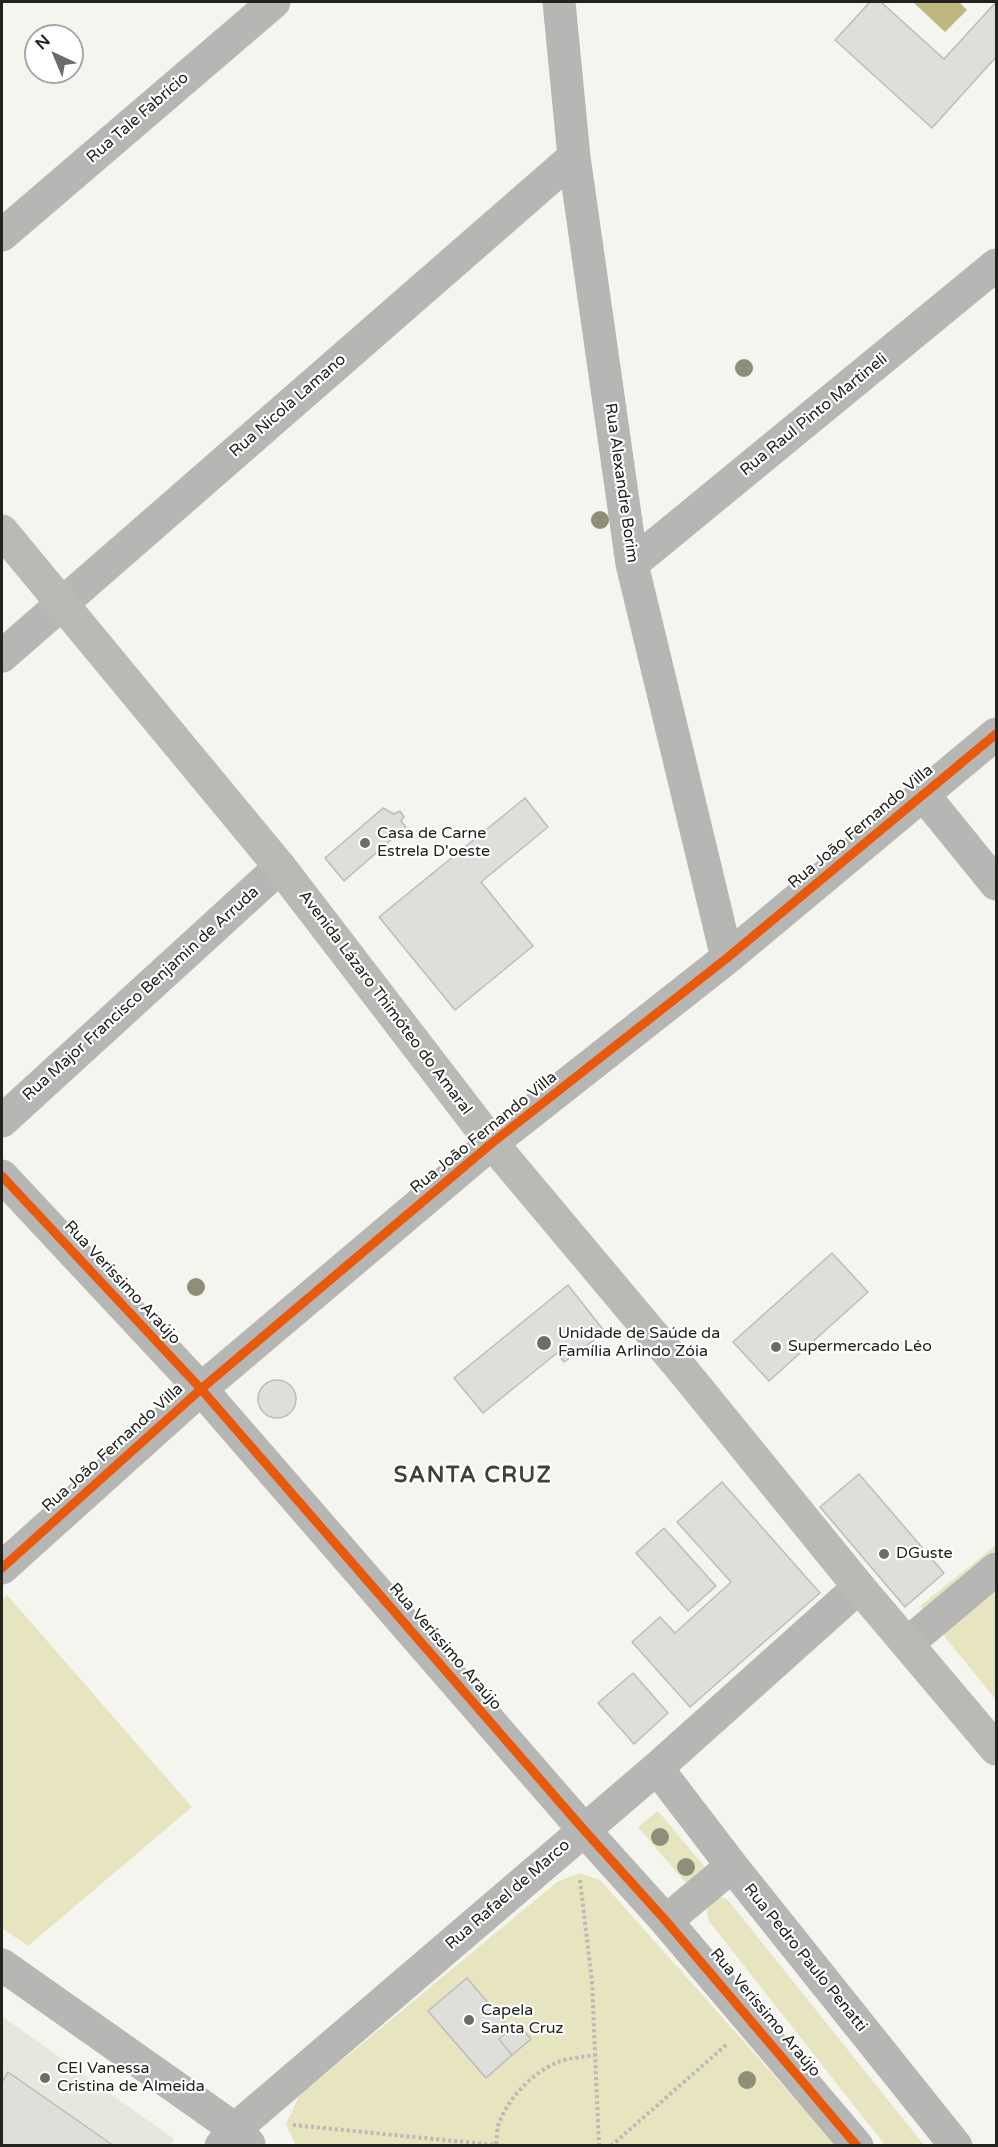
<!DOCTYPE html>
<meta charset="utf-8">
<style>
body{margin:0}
#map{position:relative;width:998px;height:2147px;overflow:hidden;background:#f5f5f0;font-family:"Varela Round",sans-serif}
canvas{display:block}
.frame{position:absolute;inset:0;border:3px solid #22221f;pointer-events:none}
.north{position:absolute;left:24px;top:24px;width:60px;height:60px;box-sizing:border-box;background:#fff;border:2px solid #a7a7a5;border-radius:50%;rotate:316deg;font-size:16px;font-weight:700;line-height:24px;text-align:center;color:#22221f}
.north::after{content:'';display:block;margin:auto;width:21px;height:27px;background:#6c6c68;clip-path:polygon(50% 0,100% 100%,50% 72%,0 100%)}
</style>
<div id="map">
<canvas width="998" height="2147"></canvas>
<div class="frame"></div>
<div class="north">N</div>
</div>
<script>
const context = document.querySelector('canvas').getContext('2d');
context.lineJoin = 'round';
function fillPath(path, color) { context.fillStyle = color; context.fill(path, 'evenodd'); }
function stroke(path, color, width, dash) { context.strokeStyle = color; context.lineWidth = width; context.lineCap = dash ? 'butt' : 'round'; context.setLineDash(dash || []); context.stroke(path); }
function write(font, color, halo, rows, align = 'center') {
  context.font = font + ' "Varela Round",sans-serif'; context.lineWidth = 4.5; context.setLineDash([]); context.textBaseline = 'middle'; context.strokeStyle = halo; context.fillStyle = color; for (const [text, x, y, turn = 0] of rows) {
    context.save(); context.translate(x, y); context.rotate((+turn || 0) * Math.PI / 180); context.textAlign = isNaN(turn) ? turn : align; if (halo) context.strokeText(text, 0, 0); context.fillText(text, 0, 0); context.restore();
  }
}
const built = new Path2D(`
 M2,2016L174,2139L171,2145H2Z`);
const green = new Path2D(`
 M996,1545V1700L920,1606Z
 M7,1595L192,1807L28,1946L2,1928V1600Z
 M658,1811L705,1867L686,1883L638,1827Z
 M579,1873L600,1880L836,2145L296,2146L286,2124L299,2096L557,1882Z
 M722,1897L728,1900L924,2145H885L709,1921C705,1909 708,1900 722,1897Z`);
const water = new Path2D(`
 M913,2H959L967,10L945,32Z`);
const building = new Path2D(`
 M870,2H881L944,59L996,2V57L932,128L835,40Z
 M525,798L548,827L481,882L533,946L455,1010L379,917Z
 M383,808L394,814L400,811L404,817L401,821L406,827L344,881L325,858Z
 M832,1253L868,1292L769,1381L733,1342Z
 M568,1285L605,1332L564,1362L557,1353L483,1413L454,1378Z
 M258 1399a19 19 0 1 1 38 0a19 19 0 1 1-38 0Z
 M859,1474L944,1573L905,1607L820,1507Z
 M722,1482L820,1593L690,1707L632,1642L660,1617L675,1633L731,1582L677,1522Z
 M664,1528L716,1586L688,1611L636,1553Z
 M633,1673L668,1713L634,1744L598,1703Z
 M467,1978L510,2029L499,2039L512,2055L486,2078L428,2011Z
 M517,2023L531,2039L512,2055L499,2039Z
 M8,2072L114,2146H2V2082Z`);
const path = new Path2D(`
 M580,1880L592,1982L599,2146
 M293,2125L505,2146
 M496,2144C497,2139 497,2131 498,2126C507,2099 532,2073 558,2062C569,2058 583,2057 595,2055
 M611,2146L726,2045`);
const minor = new Path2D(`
 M559,2L574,157L632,564L727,958
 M2,235L274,2
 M632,564L996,265
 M2,656L574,157
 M923,794L996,884
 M2,1121L280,867
 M2,1176L201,1389L584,1830L666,1921L857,2146
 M2,1568L201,1389L492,1143L727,958L996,734
 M908,1643L996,1569
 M657,1768L732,1866L956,2146
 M666,1921L732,1866
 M2,1965L235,2129L249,2144
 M221,2146L235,2129L657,1768L859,1587`);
const major = new Path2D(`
 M2,531L280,867L492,1143L685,1373L859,1587L996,1749`);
const cycleway = new Path2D(`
 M2,1176L201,1389L584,1830L666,1921L857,2146
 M2,1568L201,1389L492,1143L727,958L996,734`);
const trees = [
 [744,368],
 [600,520],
 [196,1287],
 [660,1837],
 [686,1867],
 [747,2080]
];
const markers = [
 [365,843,6,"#6c6c68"],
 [544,1343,8,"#6c6c68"],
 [776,1347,6,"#6c6c68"],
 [884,1554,6,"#6c6c68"],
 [469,2020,6,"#6c6c68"],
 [45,2078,6,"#6c6c68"]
];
const streetNames = [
 ["Rua Tale Fabrício",138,118,-41],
 ["Rua Nicola Lamano",288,406,-41],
 ["Rua Raul Pinto Martineli",814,415,-39],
 ["Rua Alexandre Borim",621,483,82],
 ["Rua João Fernando Villa",861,827,-40],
 ["Rua Major Francisco Benjamin de Arruda",141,994,-42],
 ["Avenida Lázaro Thimóteo do Amaral",385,1003,53],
 ["Rua João Fernando Villa",484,1133,-39],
 ["Rua Veríssimo Araújo",122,1283,47],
 ["Rua João Fernando Villa",113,1448,-42],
 ["Rua Veríssimo Araújo",445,1647,49],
 ["Rua Rafael de Marco",508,1895,-41],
 ["Rua Pedro Paulo Penatti",805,1958,51],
 ["Rua Veríssimo Araújo",765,2013,50]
];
const poiNames = [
 ["Casa de Carne",377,834],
 ["Estrela D'oeste",377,852],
 ["Unidade de Saúde da",558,1334],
 ["Família Arlindo Zóia",558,1352],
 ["Supermercado Léo",788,1347],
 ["DGuste",896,1554],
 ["Capela",481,2011],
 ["Santa Cruz",481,2029],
 ["CEI Vanessa",57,2069],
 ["Cristina de Almeida",57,2087]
];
const districtNames = [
 ["SANTA CRUZ",473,1476]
];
fillPath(built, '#e8e7dd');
fillPath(green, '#e7e5bf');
fillPath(water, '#bdb87f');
fillPath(building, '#dededb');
stroke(building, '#bcbcb8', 1.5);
stroke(path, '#babab7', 4, [3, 3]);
stroke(minor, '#b6b6b4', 33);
stroke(major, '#b9b9b6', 33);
stroke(cycleway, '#e8590c', 9);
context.fillStyle = '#8f8e78';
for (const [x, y] of trees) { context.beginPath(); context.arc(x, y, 9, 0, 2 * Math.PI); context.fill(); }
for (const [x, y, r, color] of markers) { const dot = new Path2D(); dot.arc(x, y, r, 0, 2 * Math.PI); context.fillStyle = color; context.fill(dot); stroke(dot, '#fff', 2); }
write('16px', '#22221f', '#fff', streetNames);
write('16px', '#22221f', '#fff', poiNames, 'left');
context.letterSpacing = '1.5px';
write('bold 22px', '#41413c', '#fff', districtNames);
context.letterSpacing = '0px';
</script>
